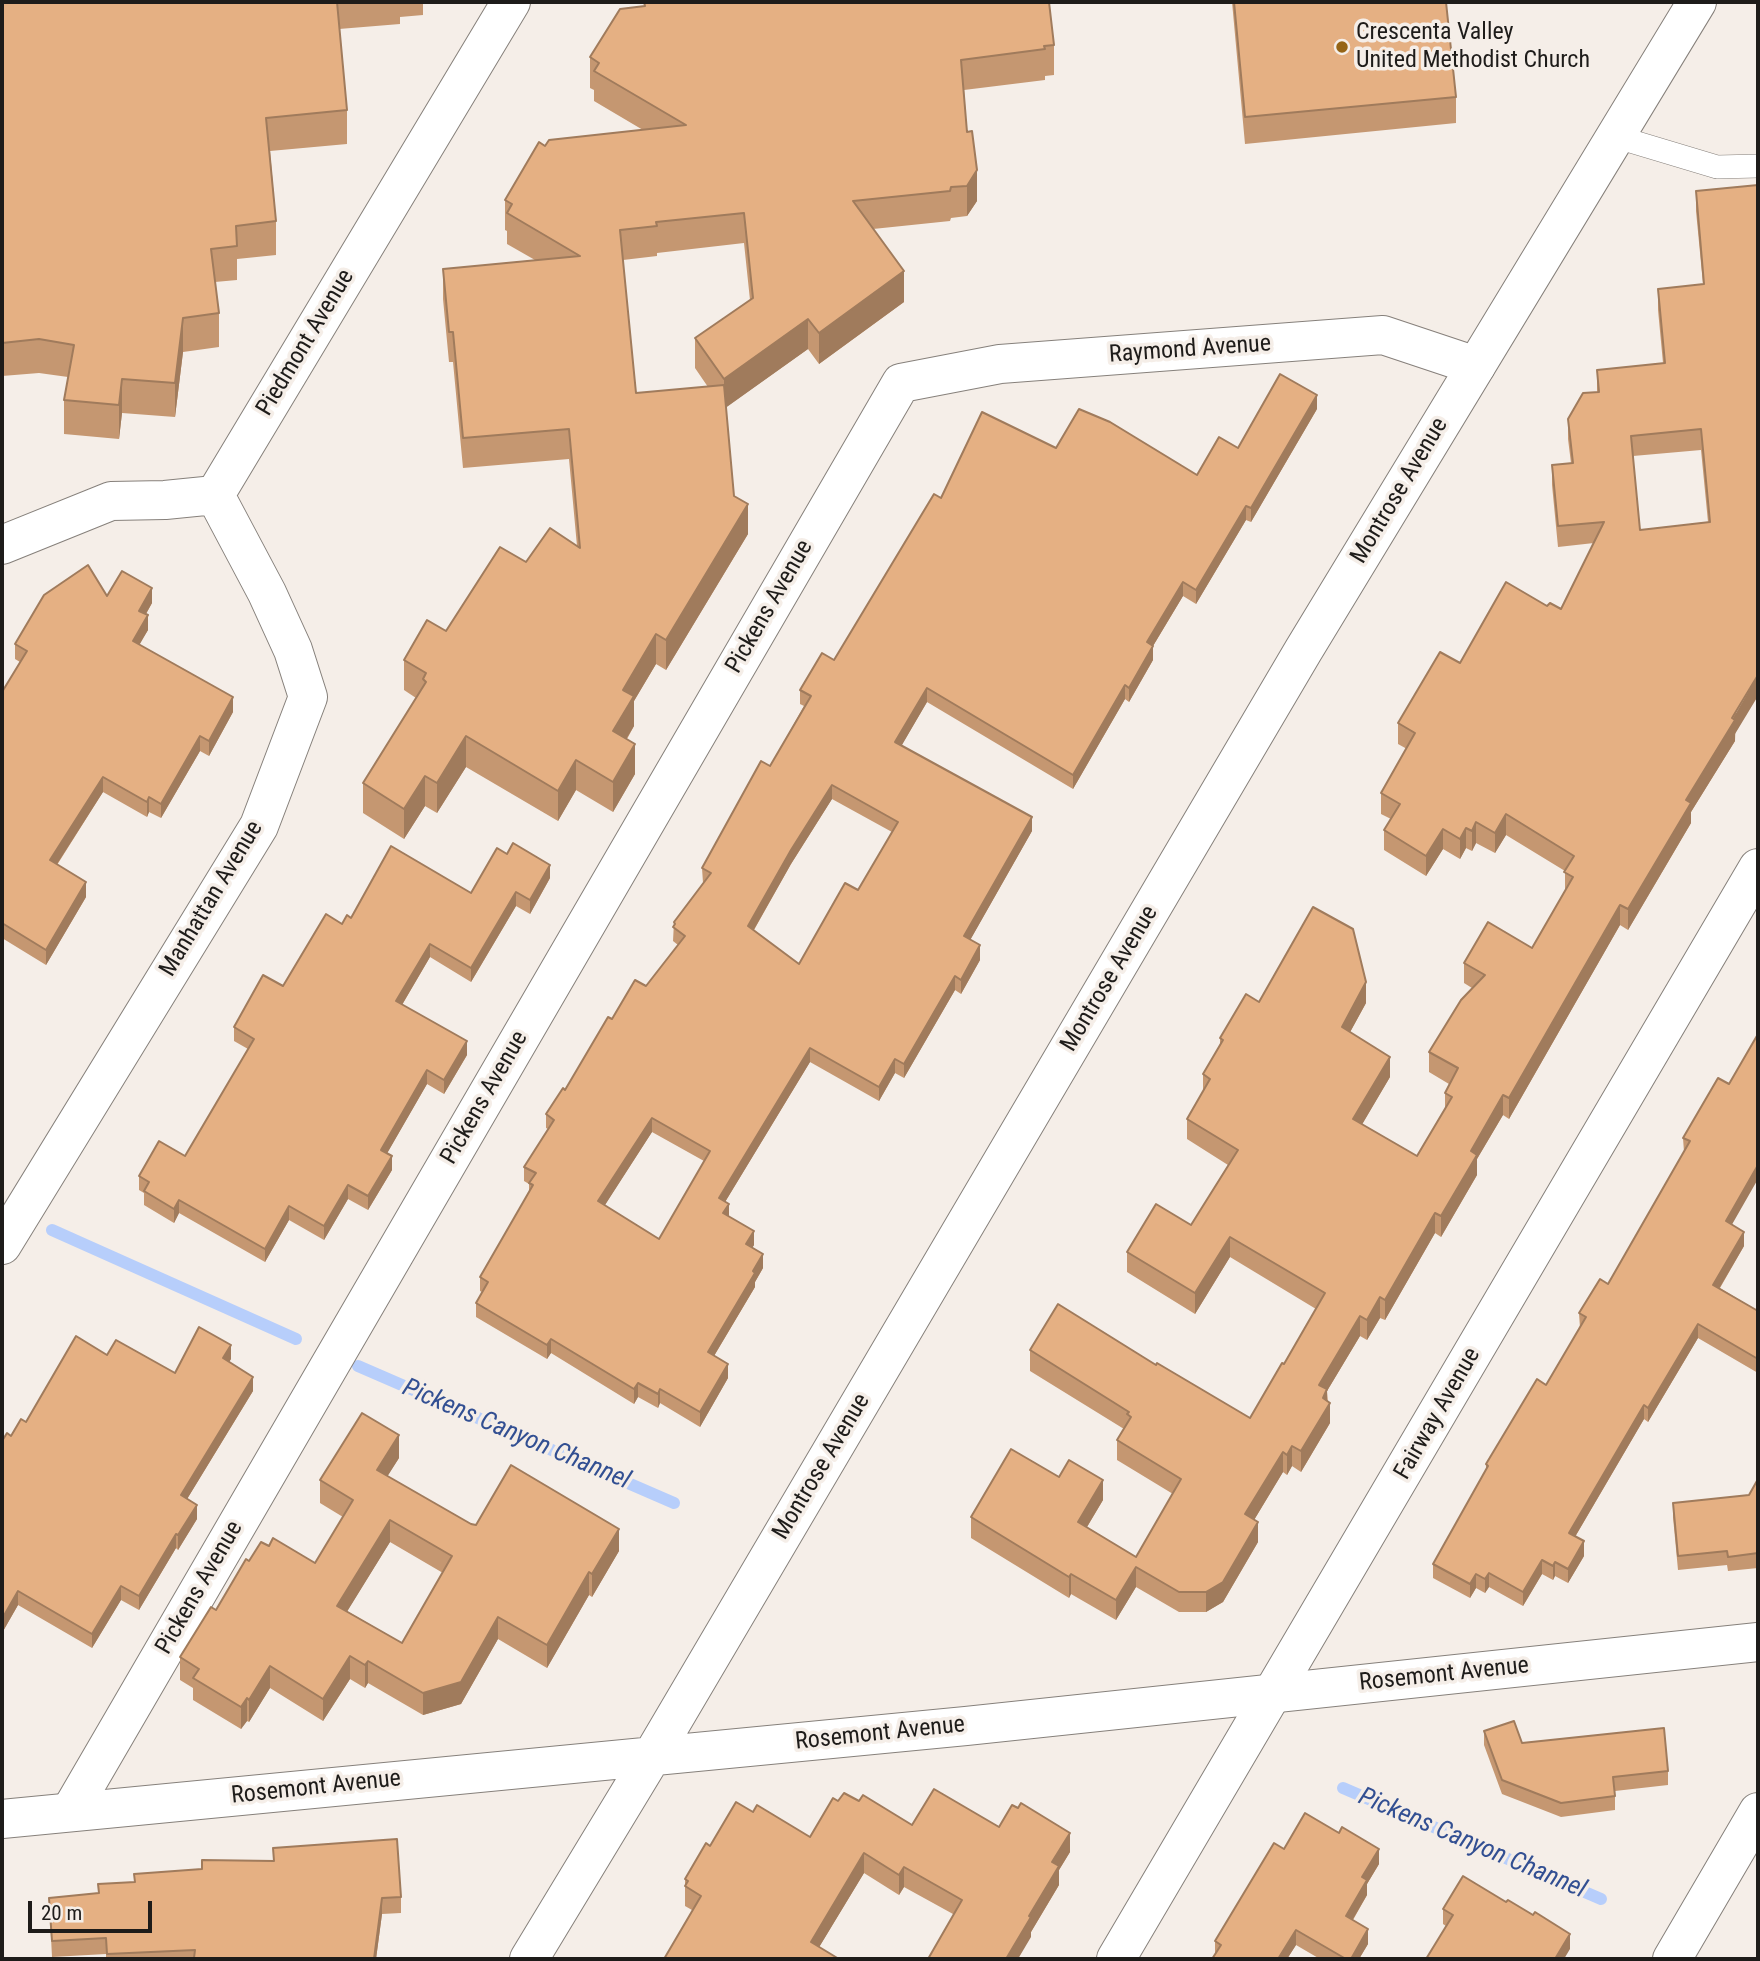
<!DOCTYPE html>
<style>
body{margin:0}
#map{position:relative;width:1760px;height:1961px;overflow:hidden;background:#f5eee8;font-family:"Roboto Condensed",sans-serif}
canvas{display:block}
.frame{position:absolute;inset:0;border:4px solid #1e1c1a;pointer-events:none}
.scale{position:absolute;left:28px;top:1901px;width:124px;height:32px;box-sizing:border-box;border:4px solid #1e1c1a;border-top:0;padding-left:9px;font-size:21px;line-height:24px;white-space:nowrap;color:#1e1c1a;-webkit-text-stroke:5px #f5eee8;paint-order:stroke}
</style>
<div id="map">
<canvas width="1760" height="1961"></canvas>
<div class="frame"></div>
<div class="scale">20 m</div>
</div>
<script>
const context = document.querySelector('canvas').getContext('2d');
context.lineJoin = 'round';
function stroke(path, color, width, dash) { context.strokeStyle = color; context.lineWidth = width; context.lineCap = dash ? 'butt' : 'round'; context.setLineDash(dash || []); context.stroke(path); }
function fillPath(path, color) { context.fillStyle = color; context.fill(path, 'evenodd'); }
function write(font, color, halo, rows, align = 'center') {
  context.font = font + ' "Roboto Condensed",sans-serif'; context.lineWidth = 7; context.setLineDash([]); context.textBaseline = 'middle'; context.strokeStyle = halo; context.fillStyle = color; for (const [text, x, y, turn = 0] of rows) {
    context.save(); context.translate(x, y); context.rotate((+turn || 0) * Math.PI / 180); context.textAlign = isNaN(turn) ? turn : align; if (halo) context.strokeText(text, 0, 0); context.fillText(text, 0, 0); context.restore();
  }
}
const stream = new Path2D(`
 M52,1230L296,1339
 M358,1366L674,1503
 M1343,1788L1601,1899`);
const service = new Path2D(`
 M1617,137L1717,167L1758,166`);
const minor = new Path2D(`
 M2,545L111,501L165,500L215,495L511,2
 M2,1245L259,826L308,697L293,650L267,593L215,495
 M70,1812L901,383L1000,364L1383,335L1476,366
 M1116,1959L1758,868
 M1672,1959L1758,1812`);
const tertiary = new Path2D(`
 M2,1819L966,1726L1758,1642
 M529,1959L652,1756L1303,651L1697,2`);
const wall = new Path2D(`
 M2,2H429H423V15L400,17V24L339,29L347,110V144L270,151L276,221V255L237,259V280L215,282L219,313V347L183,352L175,417L122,413L119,439L64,434V400L68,377L39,373L2,376Z
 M1232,2H1446L1456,97V123L1245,144Z
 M1054,45V75L1045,76V80L964,90L967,132L977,201L967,216L951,218L950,221L873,229L904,302L819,364L808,349L726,407L734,496L748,534L666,670L656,664L634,701V726L627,739L635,774L613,812L576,790L558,821L466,767L437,813L425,806L404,839L363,813V783L416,698L404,690V660L446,631L526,562L577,546L569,459L463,468L453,362H449L443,299V269L535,260L507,244V231L505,230V200L545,146L643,130L594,101V90L590,88V57ZM744,243L750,300L695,338V368L708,387L636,393L623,260L657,256V253Z
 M1758,185L1735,741L1691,812V823L1628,930L1620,925L1509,1119L1503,1115L1477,1159V1175L1441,1237L1435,1233L1385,1320L1380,1318L1367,1340L1360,1336L1327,1391L1330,1423L1301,1472L1292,1466L1287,1475L1283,1472L1254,1520L1258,1542L1223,1602L1206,1612H1179L1136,1587L1116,1620L1071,1594L1069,1598L971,1538V1517L1059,1477L1103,1500L1087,1527L1136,1557L1173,1494L1117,1460V1440L1124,1429L1030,1371V1350L1156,1365L1250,1418L1284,1364L1316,1309L1230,1257L1195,1314L1127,1272V1252L1191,1225L1228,1165L1187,1139V1119L1203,1091V1074L1220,1045V1038L1259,1002L1366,1003L1350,1032L1390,1077L1362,1124L1417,1156L1445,1110V1093L1449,1084L1429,1072V1052L1472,988L1464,983V963L1532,948L1565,893V871L1506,835L1495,853L1476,843L1472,851L1466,848L1460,859L1443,849L1426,876L1384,850V830L1391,819L1381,814V793L1407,749L1398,744V723L1460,663L1547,606L1561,609L1594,543L1558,547L1552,485V465L1571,463L1568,439V419L1597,392V370L1663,363L1658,310V289L1703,284L1696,211V191ZM1701,450L1708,522L1640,530L1633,456Z
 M1317,409L1251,522L1246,520L1196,604L1183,596L1153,646V660L1129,702L1125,699L1073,789L927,702L901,746L1032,831L970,940L980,960L961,994L955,990L904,1078L895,1073L879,1101L810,1062L725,1202L729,1217L754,1245L752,1248L763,1268L755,1282V1287L714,1356L728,1378L700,1427L660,1403L658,1408L638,1397L634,1404L551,1353L547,1359L476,1317V1303L482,1292L480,1291V1277L529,1192V1184L524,1181V1167L548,1129L546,1128V1114L565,1090L612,1019L646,986L678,945L673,941L674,922L703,883L702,868L770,766L804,706L800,704V690L834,660L941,498L1056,448L1197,475L1238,448ZM832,799L892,832L858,890L799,964L754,930L791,864ZM652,1132L704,1161L659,1239L604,1206Z
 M107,596L152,603L146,614L148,630L139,644L233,712L209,756L200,751L161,818L149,812L147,817L103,792L57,865L86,897L46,965L2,938V692L20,662L15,659V644Z
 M550,878L530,914L516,906L471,982L430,957L402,1005L467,1055L444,1094L427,1084L387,1153L392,1170L368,1210L348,1199L324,1240L289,1220L265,1262L179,1213L174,1223L144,1205V1193L139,1190V1176L185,1156L248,1049L234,1041V1027L283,986L342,924L351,918L471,893Z
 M1718,1078L1732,1225L1744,1246L1720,1288L1758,1311V1373L1698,1338L1648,1422L1644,1419L1575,1537L1584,1556L1568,1583L1555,1576L1553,1580L1542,1574L1523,1606L1489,1587L1485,1593L1476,1588L1470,1598L1433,1578V1564L1486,1469V1464L1546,1385L1580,1328L1579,1313L1608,1284L1684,1152L1683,1138Z
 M107,1355L175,1373L231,1359L229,1362L253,1391L187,1499L197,1519L178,1550L176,1548L139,1610L121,1600L92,1648L18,1605L2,1633V1441L11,1436Z
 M399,1458L387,1476L471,1524L619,1551L592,1597L589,1595L547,1668L498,1639L461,1704L423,1715L368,1683L365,1688L350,1679L323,1721L270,1688L249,1722L247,1721L241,1729L193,1700V1688L180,1680V1657L216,1610L249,1561L269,1546L315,1563L343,1517L320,1503V1480ZM390,1542L443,1573L402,1643L347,1611Z
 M1758,1479V1568L1728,1571L1727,1565L1678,1570L1673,1517V1503L1749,1495Z
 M1484,1731L1522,1743L1668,1771V1785L1615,1791V1810L1561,1817L1502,1794L1484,1745Z
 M838,1801H859L912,1825L999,1827L1070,1852L1059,1870V1885L1031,1932V1937L953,1914L904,1887L899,1895L864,1873L819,1947L692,1910L685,1906V1879L710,1846L753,1812L810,1837Z
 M273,1848L401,1897V1913L382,1914L376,1959H106V1954L52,1957L49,1898L98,1893L134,1882V1874L202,1869L273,1861Z
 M1284,1849L1379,1864L1367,1884V1895L1353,1920L1368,1944L1359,1959H1320L1296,1945L1287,1959H1212L1215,1955V1941Z
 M1443,1909L1570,1949L1446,1926L1443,1924Z`);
const shadedWall = new Path2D(`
 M977,170V201L967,216V186Z
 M904,271V302L819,364V333Z
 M183,318V352L175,417V383Z
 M808,319V349L724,409V379Z
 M122,379V413L119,439V405Z
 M1317,395V409L1251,522V508Z
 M748,504V534L666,670V640Z
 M1246,506V520L1196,604V590Z
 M1183,582V596L1147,656V642Z
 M152,588V603L139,626V611Z
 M148,615V630L133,656V641Z
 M656,634V664L634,701V726L613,761V731L623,690Z
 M1153,646V660L1129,702V688Z
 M1758,675V696L1735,734V741L1691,812V823L1628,930V909L1686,800Z
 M1125,685V699L1073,789V775Z
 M927,688V702L895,757V742Z
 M233,697V712L209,756V741Z
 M200,736V751L161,818V804Z
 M466,736V767L437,813V783Z
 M635,744V774L613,812V782Z
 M576,760V790L558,821V791Z
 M425,776V806L404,839V809Z
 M103,777V792L50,875V860Z
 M832,785V799L791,864L748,940V926L791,850Z
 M149,797V812L147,817V802Z
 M1506,814V835L1495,853V833Z
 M1032,817V831L964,951V936Z
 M1476,822V843L1472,851V831Z
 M1466,828V848L1460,859V839Z
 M1443,829V849L1426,876V856Z
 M550,865V878L530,914V900Z
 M86,882V897L46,965V950Z
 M516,892V906L471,982V968Z
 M1620,905V925L1509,1119V1098Z
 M430,944V957L396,1015V1001Z
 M980,945V960L961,994V980Z
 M955,976V990L904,1078V1064Z
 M1366,982V1003L1342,1047V1027Z
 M467,1041V1055L444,1094V1080Z
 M810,1048V1062L719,1212V1198Z
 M1390,1057V1077L1353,1140V1119Z
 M3,1059V1074L2,1076V1061Z
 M895,1059V1073L879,1101V1087Z
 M427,1070V1084L381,1164V1150Z
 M1503,1095V1115L1477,1159V1175L1441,1237V1216L1471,1151Z
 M652,1118V1132L598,1216V1201Z
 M392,1156V1170L368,1210V1196Z
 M1758,1165V1179L1726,1235V1221Z
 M348,1185V1199L324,1240V1226Z
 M179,1200V1213L174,1223V1209Z
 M729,1204V1218L723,1213Z
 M289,1206V1220L265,1262V1249Z
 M1435,1213V1233L1385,1320V1300Z
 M754,1231V1245L746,1258V1244Z
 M1744,1232V1246L1713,1299V1285Z
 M1230,1237V1257L1195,1314V1293Z
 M763,1254V1268L755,1282V1287L708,1366V1352Z
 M1380,1297V1318L1367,1340V1320Z
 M1360,1316V1336L1327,1391V1408L1330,1403V1423L1301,1472V1451L1319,1385Z
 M1698,1324V1338L1648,1422V1408Z
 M551,1339V1353L547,1359V1345Z
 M231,1345V1359L223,1372V1358Z
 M728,1364V1378L700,1427V1412Z
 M253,1377V1391L181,1509V1495Z
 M638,1383V1397L634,1404V1389Z
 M660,1389V1403L658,1408V1394Z
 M1644,1405V1419L1569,1547V1533Z
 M399,1435V1458L377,1493V1470Z
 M1292,1446V1466L1287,1475V1455Z
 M1283,1452V1472L1245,1535V1514Z
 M1103,1480V1500L1078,1542V1522Z
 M197,1505V1519L178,1550V1535Z
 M390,1520V1542L337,1628V1606Z
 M1258,1522V1542L1223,1602L1206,1612V1592Z
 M619,1529V1551L592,1597V1574Z
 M176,1534V1548L139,1610V1596Z
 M1584,1541V1556L1568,1583V1569Z
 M1542,1560V1574L1523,1606V1592Z
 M1555,1562V1576L1553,1580V1566Z
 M1136,1567V1587L1116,1620V1600Z
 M589,1572V1595L547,1668V1645Z
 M1489,1573V1587L1485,1593V1579Z
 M1071,1574V1594L1069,1598V1577Z
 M1476,1574V1588L1470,1598V1584Z
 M121,1586V1600L92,1648V1634Z
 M18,1591V1605L2,1633V1619Z
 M498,1617V1639L461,1704L423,1715V1693Z
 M350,1656V1679L323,1721V1699Z
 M368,1661V1683L365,1688V1665Z
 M270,1666V1688L249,1722V1700Z
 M247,1698V1721L241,1729V1707Z
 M1070,1833V1852L1059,1870V1885L1031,1932V1937L1018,1959H1006L1029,1916L1052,1862Z
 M1379,1849V1864L1367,1884V1895L1346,1931V1916L1362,1877Z
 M864,1853V1873L812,1959L811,1942Z
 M904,1867V1887L899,1895V1875Z
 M382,1898V1914L376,1959H374Z
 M1368,1929V1944L1359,1959H1351Z
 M1296,1930V1945L1287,1959H1278Z
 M1570,1934V1949L1564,1959H1555Z`);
const building = new Path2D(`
 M2,2H337L347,110L266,118L276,221L236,226L237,246L211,249L219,313L183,318L175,383L122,379L119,405L64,400L74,345L39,339L2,343Z
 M644,2H1049L1054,45L1044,46L1045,49L961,60L967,132L972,131L977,170L967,186L951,187L950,191L853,201L904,271L819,333L808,319L724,379L695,338L753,298L744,213L656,222L657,226L620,230L636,393L724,385L734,496L748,504L666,640L656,634L623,690L634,696L613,731L635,744L613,782L576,760L558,791L466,736L437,783L425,776L404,809L363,783L426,682L423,679L426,673L404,660L427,620L446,631L500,547L526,562L550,528L580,548L569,429L463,438L453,332H449L443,269L580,256L507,213L512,204L505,200L539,142L545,146L549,140L686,125L594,71L599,63L590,57L620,9L645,6Z
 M1234,2H1446L1456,97L1245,117Z
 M1758,185V675L1732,718L1735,720L1686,800L1691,803L1628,909L1620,905L1509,1098L1503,1095L1471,1151L1477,1155L1441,1216L1435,1213L1385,1300L1380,1297L1367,1320L1360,1316L1319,1385L1327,1389L1323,1398L1330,1403L1301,1451L1292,1446L1287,1455L1283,1452L1245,1514L1258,1522L1223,1582L1206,1592H1179L1136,1567L1116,1600L1071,1574L1069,1577L971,1517L1011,1449L1059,1477L1069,1460L1103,1480L1078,1522L1136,1557L1181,1479L1117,1440L1131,1417L1127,1414L1129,1412L1030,1350L1058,1304L1156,1365L1157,1363L1250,1418L1282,1363L1284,1364L1325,1293L1230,1237L1195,1293L1127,1252L1156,1204L1191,1225L1238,1150L1187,1119L1210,1079L1203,1074L1223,1040L1220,1038L1246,994L1259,1002L1313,907L1353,929L1366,982L1342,1027L1390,1057L1353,1119L1417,1156L1452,1097L1445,1093L1458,1068L1429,1052L1461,1000L1485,975L1464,963L1488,922L1532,948L1573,877L1564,872L1574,856L1506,814L1495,833L1476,822L1472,831L1466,828L1460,839L1443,829L1426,856L1384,830L1400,804L1381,793L1415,733L1398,723L1440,652L1460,663L1506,582L1547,606L1550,603L1561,609L1604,522L1558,526L1552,465L1573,463L1568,419L1583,393L1599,392L1597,370L1665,363L1658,289L1704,284L1696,191ZM1701,429L1710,522L1640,530L1631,436Z
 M1280,374L1317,395L1251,508L1246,506L1196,590L1183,582L1147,642L1153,646L1129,688L1125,685L1073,775L927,688L895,742L1032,817L964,936L980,945L961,980L955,976L904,1064L895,1059L879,1087L810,1048L719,1198L729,1204L723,1213L754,1231L746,1244L763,1254L753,1271L755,1273L708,1352L728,1364L700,1412L660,1389L658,1394L638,1383L634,1389L551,1339L547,1345L476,1303L488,1282L480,1277L533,1185L529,1183L536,1173L524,1167L554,1120L546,1114L563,1088L565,1090L608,1017L612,1019L635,980L646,986L685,936L673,927L675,924L674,922L711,873L702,868L761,761L770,766L811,696L800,690L822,653L834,660L934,494L941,498L982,412L1056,448L1079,409L1110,422L1197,475L1219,437L1238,448ZM832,785L898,822L858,890L845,883L799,964L748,926L791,850ZM652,1118L710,1151L659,1239L598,1201Z
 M88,565L107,596L122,571L152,588L139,611L148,615L133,641L233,697L209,741L200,736L161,804L149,797L147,802L103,777L50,860L86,882L46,950L2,923V692L27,651L15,644L44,595Z
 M513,843L550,865L530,900L516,892L471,968L430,944L396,1001L467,1041L444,1080L427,1070L381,1150L392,1156L368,1196L348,1185L324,1226L289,1206L265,1249L179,1200L174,1209L144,1191L149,1182L139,1176L159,1141L185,1156L254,1039L234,1027L263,975L283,986L326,914L342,924L347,915L351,918L391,846L471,893L497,848L507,854Z
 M1758,1034V1165L1726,1221L1744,1232L1713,1285L1758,1311V1359L1698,1324L1648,1408L1644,1405L1569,1533L1584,1541L1568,1569L1555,1562L1553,1566L1542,1560L1523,1592L1489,1573L1485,1579L1476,1574L1470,1584L1433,1564L1488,1466L1486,1464L1537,1379L1546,1385L1586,1317L1579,1313L1600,1279L1608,1284L1690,1141L1683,1138L1718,1078L1729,1084Z
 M199,1327L231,1345L223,1358L253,1377L181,1495L197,1505L178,1535L176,1534L139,1596L121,1586L92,1634L18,1591L2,1619V1441L7,1433L11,1436L21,1419L26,1422L76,1336L107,1355L116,1340L175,1373Z
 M362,1413L399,1435L377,1470L471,1524L476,1525L511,1465L619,1529L592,1574L589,1572L547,1645L498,1617L461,1682L423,1693L368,1661L365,1665L350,1656L323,1699L270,1666L249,1700L247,1698L241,1707L193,1678L199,1669L180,1657L211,1607L216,1610L246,1559L249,1561L261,1542L269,1546L273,1538L315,1563L353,1500L320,1480ZM390,1520L452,1556L402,1643L337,1606Z
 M1758,1479V1553L1728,1557L1727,1551L1678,1556L1673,1503L1749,1495Z
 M1514,1721L1522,1743L1664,1728L1668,1771L1613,1777L1615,1796L1561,1803L1502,1780L1484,1731Z
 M934,1789L999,1827L1012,1805L1018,1808L1021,1803L1070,1833L1052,1862L1059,1866L1029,1916L1031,1917L1006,1959H928L962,1900L904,1867L899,1875L864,1853L811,1942L839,1959H664L701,1896L685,1886L688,1881L685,1879L706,1843L710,1846L736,1802L753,1812L757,1805L810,1837L833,1798L838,1801L844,1793L859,1801L863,1795L912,1825Z
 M1305,1813L1339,1833L1342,1827L1379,1849L1362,1877L1367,1880L1346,1916L1368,1929L1351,1959H1346L1296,1930L1278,1959H1212L1221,1945L1215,1941L1274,1843L1284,1849Z
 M397,1839L401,1897L382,1898L374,1959H204L194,1958L195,1950L107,1954L106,1938L52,1941L49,1898L99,1893L98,1884L135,1882L134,1874L202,1869V1860L274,1861L273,1848Z
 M1463,1876L1506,1902L1508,1900L1533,1915L1535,1912L1570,1934L1555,1959H1426L1453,1915L1443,1909Z`);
const markers = [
 [1342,47,7,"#956416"]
];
const poiNames = [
 ["Crescenta Valley",1356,33],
 ["United Methodist Church",1356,61]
];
const streetNames = [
 ["Piedmont Avenue",306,343,-59],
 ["Raymond Avenue",1190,350,-4],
 ["Montrose Avenue",1400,491,-59],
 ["Pickens Avenue",770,607,-60],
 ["Manhattan Avenue",212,899,-59],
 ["Montrose Avenue",1110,979,-59],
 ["Pickens Avenue",485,1098,-60],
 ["Fairway Avenue",1438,1414,-60],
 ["Montrose Avenue",822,1467,-59],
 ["Pickens Avenue",200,1588,-60],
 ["Rosemont Avenue",1444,1675,-6],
 ["Rosemont Avenue",880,1734,-6],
 ["Rosemont Avenue",316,1788,-6]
];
const waterNames = [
 ["Pickens Canyon Channel",516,1435,23],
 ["Pickens Canyon Channel",1472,1844,23]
];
stroke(stream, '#b7cefb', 12);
stroke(service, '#86807b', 24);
stroke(minor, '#86807b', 40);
stroke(tertiary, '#86807b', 40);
stroke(service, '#fff', 23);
stroke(minor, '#fff', 38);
stroke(tertiary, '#fff', 38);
fillPath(wall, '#c59771');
fillPath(shadedWall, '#a07b5c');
fillPath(building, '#e5b083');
stroke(building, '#a07b5c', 2);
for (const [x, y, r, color] of markers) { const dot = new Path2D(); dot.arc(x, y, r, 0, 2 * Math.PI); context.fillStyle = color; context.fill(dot); stroke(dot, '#f5eee8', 2.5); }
write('24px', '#1e1c1a', '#f5eee8', poiNames, 'left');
write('24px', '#1e1c1a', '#f5eee8', streetNames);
write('italic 26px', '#324f92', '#f5eee8', waterNames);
</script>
